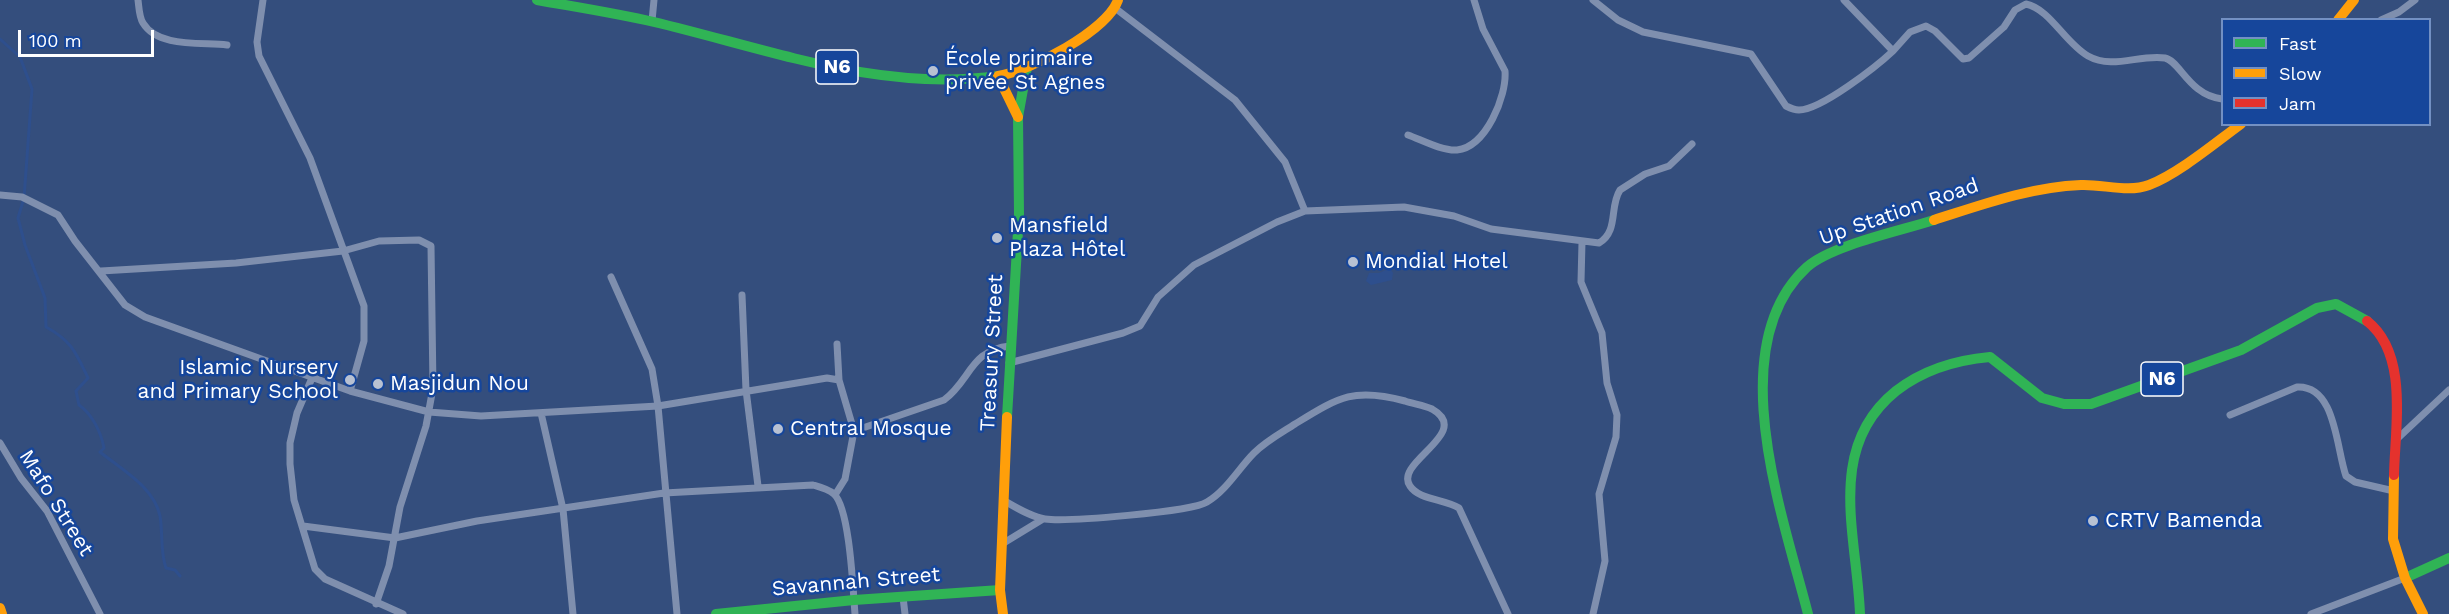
<!DOCTYPE html>
<meta charset="utf-8">
<style>
body{margin:0}
#map{position:relative;width:2449px;height:614px;overflow:hidden;background:#344e7d;font-family:"Work Sans",sans-serif}
canvas{display:block}
.legend{position:absolute;left:2221px;top:18px;width:210px;height:108px;box-sizing:border-box;background:#16469b;border:2px solid #7390c3;margin:0;padding:8px 10px;list-style:none;font-size:18px;color:#fff}
.legend li{display:flex;align-items:center;gap:12px;height:30px}
.legend b{width:30px;border:2px solid #7390c3}
.scale{position:absolute;left:18px;top:30px;width:136px;height:27px;box-sizing:border-box;border:3px solid #fff;border-top:0;padding-left:8px;font-size:18px;line-height:21px;white-space:nowrap;color:#fff;-webkit-text-stroke:4px #16469b;paint-order:stroke}
</style>
<div id="map">
<canvas width="2449" height="614"></canvas>
<ul class="legend">
<li><b style="height:8px;background:#30b455"></b>Fast</li>
<li><b style="height:8px;background:#ff9f0a"></b>Slow</li>
<li><b style="height:8px;background:#e5322d"></b>Jam</li>
</ul>
<div class="scale">100 m</div>
</div>
<script>
const context = document.querySelector('canvas').getContext('2d');
context.lineJoin = 'round';
function fillPath(path, color) { context.fillStyle = color; context.fill(path, 'evenodd'); }
function stroke(path, color, width, dash) { context.strokeStyle = color; context.lineWidth = width; context.lineCap = dash ? 'butt' : 'round'; context.setLineDash(dash || []); context.stroke(path); }
function write(font, color, halo, rows, align = 'center') {
  context.font = font + ' "Work Sans",sans-serif'; context.lineWidth = 5; context.setLineDash([]); context.textBaseline = 'middle'; context.strokeStyle = halo; context.fillStyle = color; for (const [text, x, y, turn = 0] of rows) {
    context.save(); context.translate(x, y); context.rotate((+turn || 0) * Math.PI / 180); context.textAlign = isNaN(turn) ? turn : align; if (halo) context.strokeText(text, 0, 0); context.fillText(text, 0, 0); context.restore();
  }
}
const water = new Path2D(`
 M1390,268L1393,273L1392,280L1371,285L1366,281L1369,273H1379Z`);
const stream = new Path2D(`
 M0,39L20,57L32,89L24,198L18,218L25,245L45,298L46,327C72,341 76,353 88,378L76,391L79,405C92,414 101,432 104,448L100,452C121,469 154,487 160,516C163,533 160,552 166,568L175,570L180,576`);
const street = new Path2D(`
 M138,0C139,7 139,17 143,23C158,48 202,42 227,45
 M263,0L257,42L259,56L310,158L364,306V341L350,391
 M1593,0L1618,20L1643,32L1751,54L1786,106C1790,108 1795,110 1799,110C1821,110 1877,66 1893,51L1844,0
 M1115,8L1235,100L1285,162L1305,211
 M2381,20L2399,12L2415,0
 M652,21L654,0
 M1893,51L1910,32L1926,26L1935,31L1963,59L1969,58L2004,27L2015,10L2026,4C2050,9 2065,43 2088,56C2113,70 2139,54 2165,58C2180,61 2189,95 2222,99
 M1408,135C1422,140 1442,151 1457,150C1486,147 1507,96 1505,71L1483,29L1474,0
 M0,195L22,197L58,215L75,241L125,305L145,317L350,391L429,412L481,416L658,406L827,378L839,380L854,431
 M1582,242L1581,282L1602,333L1607,383L1617,415L1616,437L1599,494L1605,561L1593,614
 M101,271L236,263L343,251L379,241L419,240L431,246L433,388L426,426L400,507L389,566L376,604
 M611,277L652,369L658,406L677,614
 M742,295L746,390L758,486
 M837,344L839,380
 M1009,363L1123,333L1140,326L1158,297L1194,265L1277,222L1305,211L1404,207L1454,216L1491,229L1599,243C1619,231 1609,207 1620,190L1645,174L1669,166L1692,144
 M312,378L297,413L290,443V464L294,500L315,569L325,579L403,614
 M541,413L563,509L573,614
 M2230,415L2297,387C2336,385 2336,448 2346,476L2355,482L2394,491
 M2397,439L2449,390
 M0,443L21,478L47,511L100,614
 M835,495L845,479L854,431L944,400C971,380 970,350 1010,346
 M1003,500C1015,507 1031,517 1045,519C1066,522 1191,512 1207,502C1226,491 1239,468 1254,453C1266,441 1281,433 1295,424C1339,397 1354,387 1405,401C1413,404 1424,405 1432,409C1474,433 1393,462 1410,486C1419,500 1445,499 1459,508L1508,614
 M303,526L395,538L477,521L664,493L813,485C820,487 828,489 834,494C850,509 853,591 855,614
 M1002,544L1043,519
 M903,597L905,614
 M2311,614L2405,578`);
const fast = new Path2D(`
 M537,0C576,7 615,13 654,22C768,49 879,92 998,76
 M1007,417L1019,214L1018,117L1027,67
 M2405,578L2449,558
 M716,614L854,600L1000,590
 M1808,614C1784,519 1720,346 1807,267C1832,245 1900,231 1934,220
 M1860,614C1857,535 1825,448 1896,391C1923,370 1956,360 1990,357L2042,398L2064,404H2091L2241,350L2317,308L2336,304L2367,321`);
const slow = new Path2D(`
 M2338,20L2354,0
 M998,76L1018,117
 M998,76C1030,71 1107,31 1118,0
 M1934,220C1981,205 2030,187 2081,185C2103,184 2128,193 2149,185C2178,174 2215,143 2241,124
 M2394,475L2393,539L2405,578L2423,614
 M0,608L2,614
 M1003,614L1000,590L1007,417`);
const jam = new Path2D(`
 M2367,321C2409,354 2395,427 2394,475`);
const markers = [
 [933,71,6,"#b8c1d2"],
 [997,238,6,"#b8c1d2"],
 [1353,262,6,"#b8c1d2"],
 [350,380,6,"#b8c1d2"],
 [378,384,6,"#b8c1d2"],
 [778,429,6,"#b8c1d2"],
 [2093,521,6,"#b8c1d2"]
];
const shields = [
 [837,67,42],
 [2162,379,42]
];
const shieldNames = [
 ["N6",837,67],
 ["N6",2162,379]
];
const poiNames = [
 ["École primaire",945,59],
 ["privée St Agnes",945,83],
 ["Mansfield",1009,226],
 ["Plaza Hôtel",1009,250],
 ["Mondial Hotel",1365,262],
 ["Islamic Nursery",338,368,"right"],
 ["and Primary School",338,392,"right"],
 ["Masjidun Nou",390,384],
 ["Central Mosque",790,429],
 ["CRTV Bamenda",2105,521]
];
const streetNames = [
 ["Up Station Road",1899,212,-19],
 ["Treasury Street",992,353,-87],
 ["Mafo Street",56,503,58],
 ["Savannah Street",856,582,-5]
];
fillPath(water, '#2e4f8d');
stroke(stream, '#2e4f8d', 3);
stroke(street, '#7f8fae', 7);
stroke(fast, '#30b455', 10);
stroke(slow, '#ff9f0a', 10);
stroke(jam, '#e5322d', 10);
for (const [x, y, r, color] of markers) { const dot = new Path2D(); dot.arc(x, y, r, 0, 2 * Math.PI); context.fillStyle = color; context.fill(dot); stroke(dot, '#16469b', 2); }
for (const [x, y, w] of shields) { const box = new Path2D(); box.roundRect(x - w / 2, y - 17, w, 34, 4.5); context.fillStyle = '#16469b'; context.fill(box); stroke(box, '#fff', 1.5); }
write('bold 20px', '#fff', null, shieldNames);
write('21px', '#fff', '#16469b', poiNames, 'left');
write('21px', '#fff', '#16469b', streetNames);
</script>
